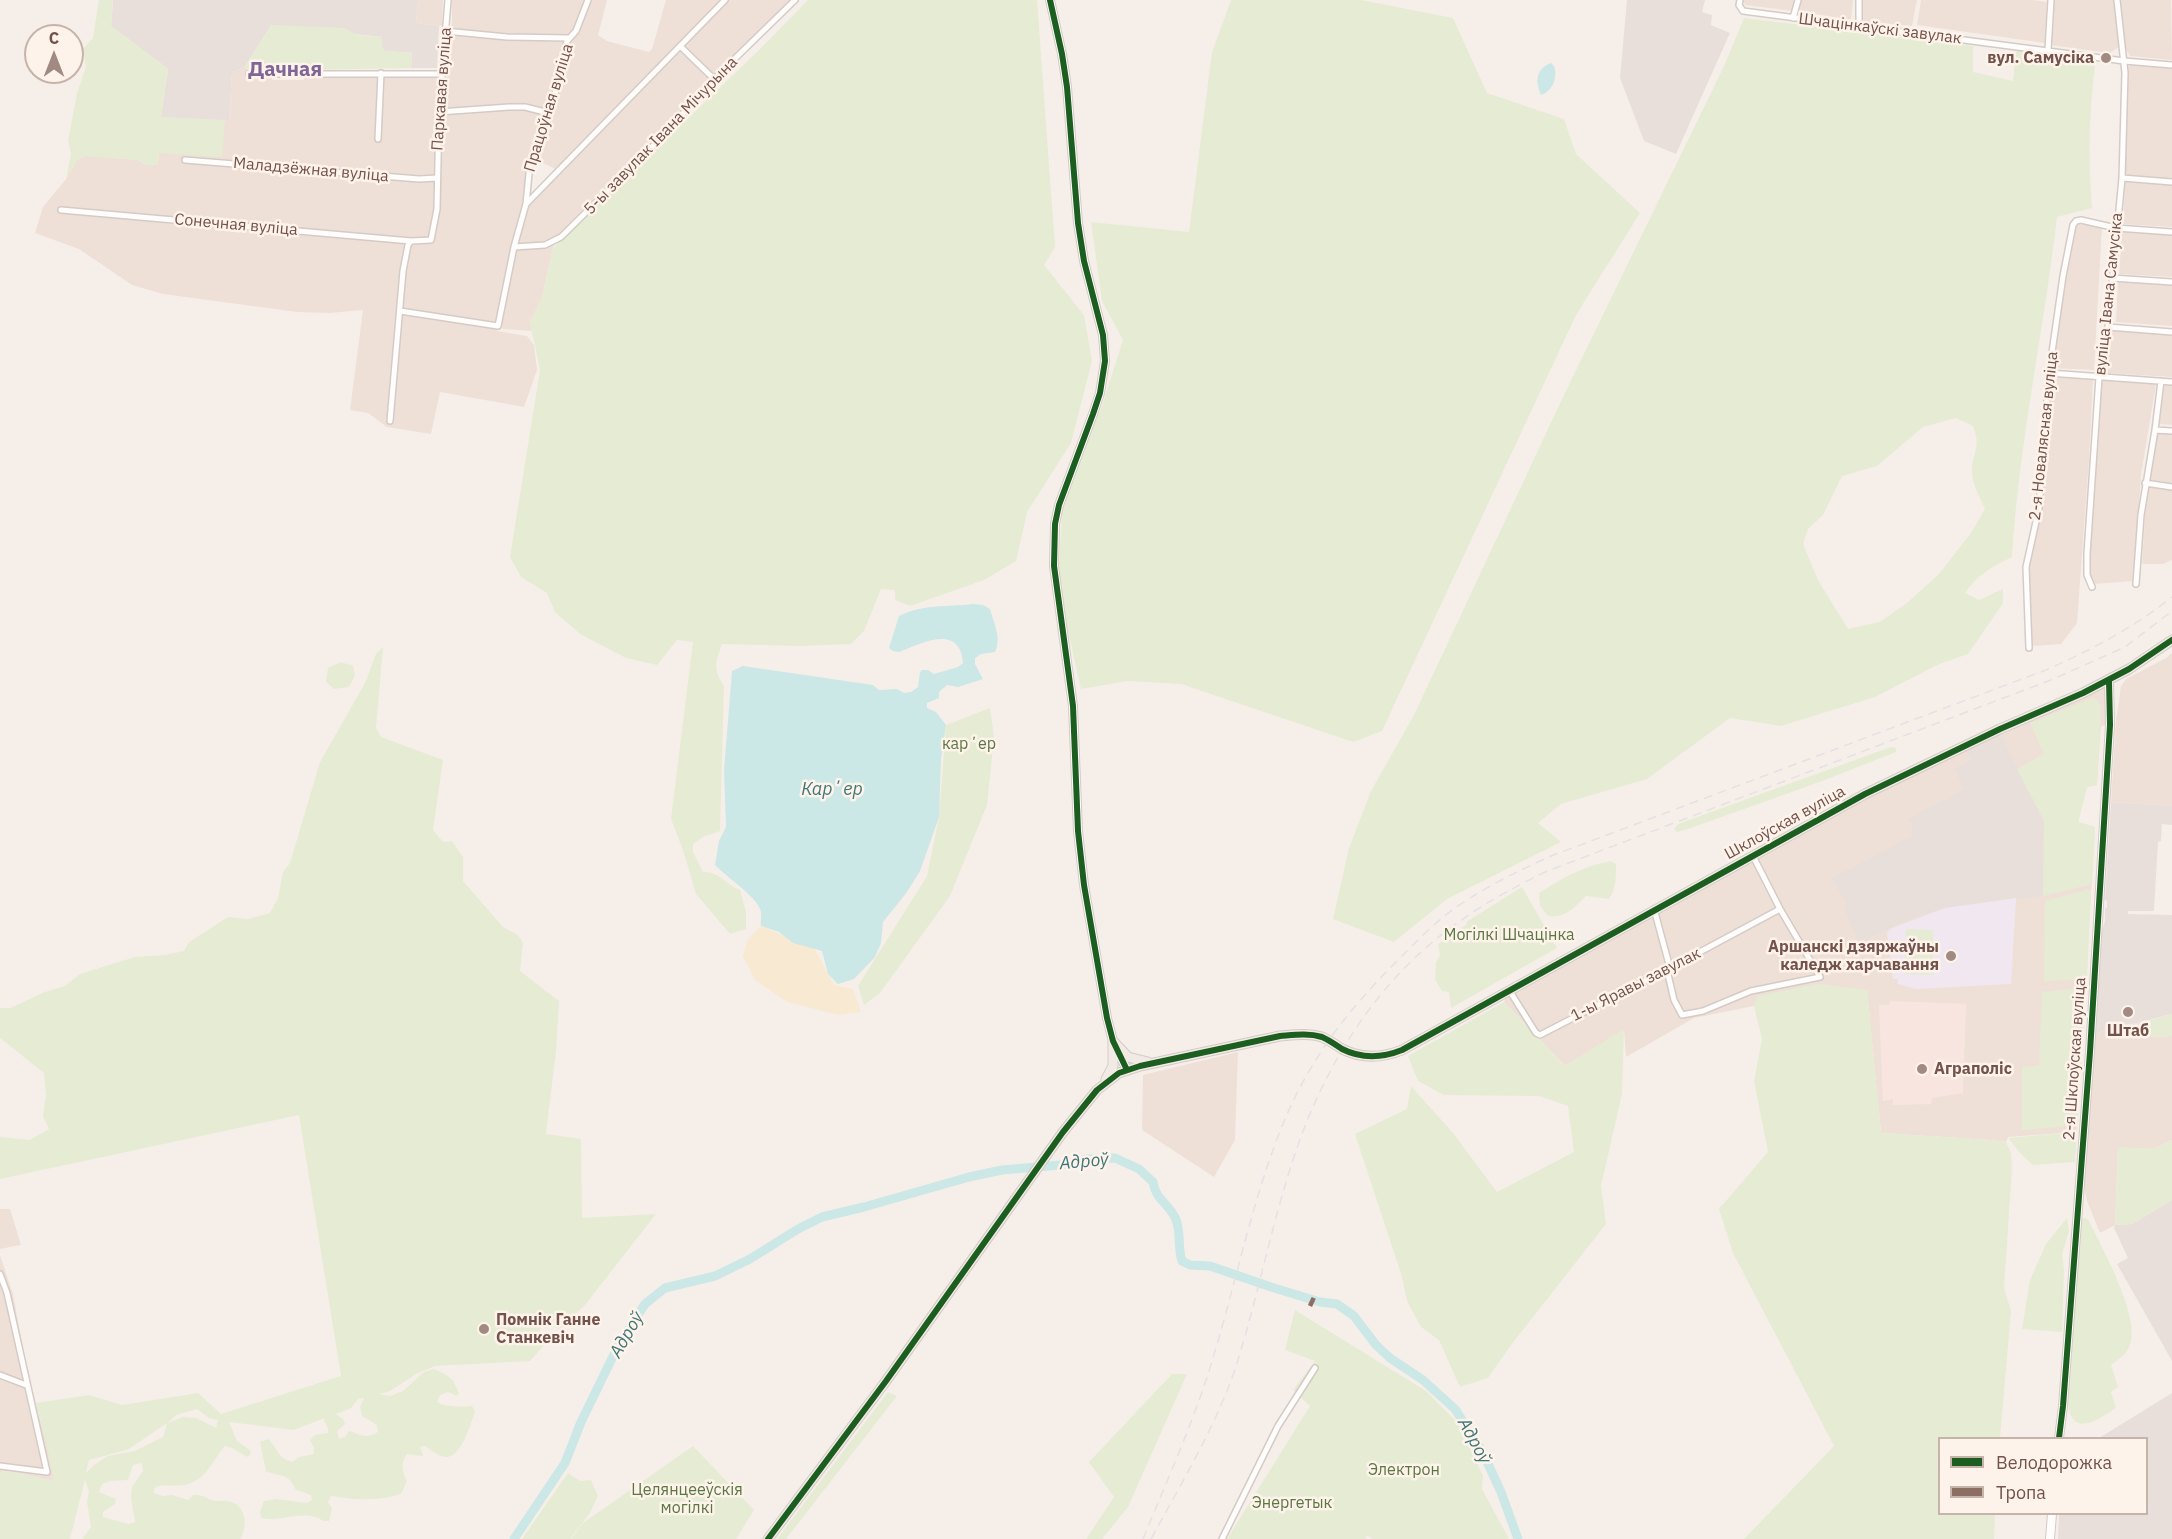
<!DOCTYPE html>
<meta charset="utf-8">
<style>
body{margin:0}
#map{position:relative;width:2172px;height:1539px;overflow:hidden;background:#f6efe9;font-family:"IBM Plex Sans",sans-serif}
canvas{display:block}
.legend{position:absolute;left:1938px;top:1437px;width:210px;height:78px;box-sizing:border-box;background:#fef3ea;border:2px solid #c6b3aa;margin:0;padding:8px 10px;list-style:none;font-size:18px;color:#73534b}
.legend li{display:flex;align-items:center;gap:12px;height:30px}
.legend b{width:30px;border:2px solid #c6b3aa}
.north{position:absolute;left:24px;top:24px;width:60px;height:60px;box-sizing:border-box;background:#fef3ea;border:2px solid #c6b3aa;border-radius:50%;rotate:0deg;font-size:16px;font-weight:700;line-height:24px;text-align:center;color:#73534b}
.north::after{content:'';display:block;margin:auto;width:21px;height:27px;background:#a18a82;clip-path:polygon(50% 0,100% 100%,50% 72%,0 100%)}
</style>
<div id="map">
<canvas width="2172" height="1539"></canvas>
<ul class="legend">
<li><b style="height:8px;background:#1b5e20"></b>Велодорожка</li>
<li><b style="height:8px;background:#8d6e63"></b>Тропа</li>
</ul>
<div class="north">С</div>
</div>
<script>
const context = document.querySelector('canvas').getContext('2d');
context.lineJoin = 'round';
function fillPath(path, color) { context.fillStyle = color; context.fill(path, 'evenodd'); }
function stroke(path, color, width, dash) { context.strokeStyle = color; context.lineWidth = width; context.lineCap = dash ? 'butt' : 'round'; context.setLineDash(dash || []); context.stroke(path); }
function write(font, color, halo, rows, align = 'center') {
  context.font = font + ' "IBM Plex Sans",sans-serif'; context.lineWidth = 5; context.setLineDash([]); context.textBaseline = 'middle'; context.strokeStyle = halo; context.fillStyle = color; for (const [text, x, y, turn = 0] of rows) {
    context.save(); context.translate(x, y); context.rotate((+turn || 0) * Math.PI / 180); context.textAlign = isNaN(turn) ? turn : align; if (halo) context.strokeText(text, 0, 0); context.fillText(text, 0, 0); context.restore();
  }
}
const residential = new Path2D(`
 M418,0H443L442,25L439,26L416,23Z
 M452,0H586L574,30L566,41L549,109L530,154L523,205L497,328V331L527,336L534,345L537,370L524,407L440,392L431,434L387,427L368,413L350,410L363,310L330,313L297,312L163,294L132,285L79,249L35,233L43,207L66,179L77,160L85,156H92L139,160L146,165H158L161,117L229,121L232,72L245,67L249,71H272V80H304V77L445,76L448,35L452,24Z
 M590,0H607L598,35L607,41L649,52L652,49L666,0H792L730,59L558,235L553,248L542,298L530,322L532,331L503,329L501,326L510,280L528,205L562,172L534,159L569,44L578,32Z
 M1743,0H1796L1793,11L1745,5Z
 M1800,0H1853L1851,20L1798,11Z
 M1861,0H1917L1912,26L1861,21Z
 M1921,0H2033L2047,2L2045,43L1917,25Z
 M2053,0H2114L2119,47L2110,53L2050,45Z
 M2120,0H2171L2172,60L2130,56L2124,46Z
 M2132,64L2172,68V179L2125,175L2128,67Z
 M2125,182L2172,185V227L2123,224Z
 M2076,224L2102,226L2094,370L2051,368Z
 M2122,232L2172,235V277L2119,274Z
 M2118,280L2172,285V326L2116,322Z
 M2110,331L2172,335V377L2106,373Z
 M2050,376L2093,380L2089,459L2077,623L2061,644L2032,646L2029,567L2041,510Z
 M2101,379L2156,384L2141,475L2134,581L2093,584L2088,574Z
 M2165,383L2172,384V425L2159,424Z
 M2158,433L2172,434V484L2148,481Z
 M2147,486L2172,489V560L2163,564H2142Z
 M2172,653V806L2111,802L2116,721L2121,686L2126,679L2166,658Z
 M2109,680L2110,725L2101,726L2097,785L2087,787L2078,822L2095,827L2077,1132L2008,1137L2006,1142L1990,1140L1881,1133L1867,991L1758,996L1754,1006L1694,1018L1626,1057L1624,1030L1565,1066L1504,1002L1509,990L1865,794Z
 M2146,1021L2150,1037L2172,1036V1140L2154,1149L2118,1148L2115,1225L2100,1233L2087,1201L2084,1187L2096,1033Z
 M1238,1052L1235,1140L1214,1177L1142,1130L1143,1075Z
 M0,1209H10L21,1245L0,1249Z
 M0,1255L13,1294L29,1380L50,1455L54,1481L2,1470L0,1476Z`);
const commercial = new Path2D(`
 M1890,1001L1966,1004L1963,1093L1932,1098L1931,1104L1893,1105V1099L1883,1101L1879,1005H1889Z`);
const industrial = new Path2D(`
 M113,0H418L416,23L439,26L437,68H411L412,53L385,51L382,48V37L271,25L245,67L232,72L229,121L161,117L168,69L111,26Z
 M1627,0H1705L1702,12L1712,15L1711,25L1730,33L1676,154L1644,141L1620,78Z
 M2001,736L2044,821L2043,896L1945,908L1906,921L1859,942L1846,913V903L1832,878L1912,836L1910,831L1912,830V825L1908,819L1964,789L1954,769L1971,760L1967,752Z
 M2111,802L2172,806V825L2162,824L2161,841L2158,842L2154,911H2128V914L2172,915V1014L2096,1033L2102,931L2105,921V908H2107V901L2105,900Z
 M2172,1200V1361L2117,1264L2128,1258L2114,1228L2115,1225L2132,1224Z
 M2172,1393V1539H2058L2059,1514H2146V1438H2099Z`);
const education = new Path2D(`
 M2016,898L2011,984L1916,989L1898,984V979H1893L1887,932L1892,928L1945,908Z`);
const green = new Path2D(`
 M99,0H113L111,26L168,69L161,117L225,120L222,157L159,153L158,165H146L139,160L85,156L77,160L66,179L71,154L68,141L77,93L86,67L83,49L93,38Z
 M808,0H1037L1055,247L1044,265L1084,315L1092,361L1071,443L1027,512L1016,561L984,580L910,606L895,600V590L881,589L864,631L851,644L800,646L722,644C715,664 713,669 724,686L720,831L703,837L693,844V852L703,872C720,871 726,885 740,890L746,912V929L730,934L696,894L683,850L671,819L693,642L677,640L657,665L626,658L580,634L555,612L547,593L521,577L510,557L540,370L530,322L542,298L553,248L759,50Z
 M1231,0H1361L1453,18L1487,93L1564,119L1576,154L1640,213L1576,315L1382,731L1353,742L1181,684L1127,681L1081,689L1058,586L1063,494L1102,406L1123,340L1102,301L1091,222L1189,232L1212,52Z
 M1744,18L1973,46V72L2013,81L2016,51L2054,54L2095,66C2089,112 2088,161 2092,208L2057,217C2044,331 2019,442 2012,557C1993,566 1977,575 1965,593L1979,600L2003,589V603L1968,654L1937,665L1875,697L1781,726L1730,718L1647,779L1561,804L1538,823L1561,842L1447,899L1394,942L1333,919L1349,848L1371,791L1414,715L1563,397L1724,66ZM1956,418L1973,426C1981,448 1974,448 1972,468C1971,482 1979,496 1985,509L1971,533L1938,575L1908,602L1880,622L1848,629L1818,580L1803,544L1808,529L1823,515L1842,476L1877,466L1923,427Z
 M271,25L344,28L357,35L382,37V48L385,51L412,53L411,68L249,71L245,67Z
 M383,647L376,728L381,737L443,760L433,830L443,842L452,841L463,857V881L503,927L518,935L523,943L520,971L559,1001L556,1051L546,1134L581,1139L582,1218L656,1214L585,1305L560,1329L543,1324L540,1329L545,1344L530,1361L435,1366L416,1374L390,1391L379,1394L390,1396L403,1391L424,1372L434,1369L445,1374L453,1380L459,1393L457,1396L448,1392L440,1395L437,1402C444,1407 464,1407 472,1406L475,1412C470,1425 460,1464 441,1456C435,1454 430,1449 425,1446L420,1447L423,1456L407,1454C400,1464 402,1471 407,1481L401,1494C381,1501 352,1500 331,1496L328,1502L332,1508L329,1521H323C305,1508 281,1523 261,1518L260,1512L264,1501L275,1499L307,1503L312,1500L311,1495L296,1490C288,1472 282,1478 266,1471L260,1442L268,1439C279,1449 276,1457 292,1462L299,1457L314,1454V1448L310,1440L315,1435L328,1433V1429L324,1421L325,1418L294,1430L229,1422L237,1441L251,1451L250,1455L247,1457L232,1448L225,1446C211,1462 207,1480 184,1485C174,1487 164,1484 155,1487L154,1493L163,1496L172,1495L188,1500L193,1495C204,1495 203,1497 212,1500C217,1502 221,1500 226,1501C246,1502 249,1526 240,1539H82L91,1527L87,1502L89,1492L85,1479L70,1539H0V1476L2,1470L54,1481L49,1455L36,1403L89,1395L122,1405L198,1393L221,1414L341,1376L299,1115L0,1179V1137L30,1140L49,1129L43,1116L46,1095L44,1073L0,1038V1008H10L45,992L65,986L80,974L135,957L165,955L184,951L189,942L228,917L248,919L270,913L278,898L283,872L290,863L320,762L365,683L376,654ZM364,1398L360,1407L362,1416L377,1425L378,1432C366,1440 361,1434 349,1431L345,1437L339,1439L337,1431L345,1424L343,1419L336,1414L351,1408L358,1399ZM197,1409L209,1418L218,1420L216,1428L196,1418L182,1417L168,1423L176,1415ZM167,1423L163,1437L135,1451L108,1456L94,1465L86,1473L89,1460L129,1449ZM142,1463L143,1471L132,1487L131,1498L135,1522L129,1524L103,1517V1512L115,1504L116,1499L99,1492L102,1484L110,1481L128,1480L133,1465Z
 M341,662L353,666L355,676L349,687L334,689L326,682L328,668Z
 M2090,699H2097L2101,706L2097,785L2087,787L2078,822L2095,827L2092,884L2043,896L2044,821L2017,769L2044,754L2030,723Z
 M990,708L994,737L987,805L950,896L880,993L864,1005L858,986L927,876L939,817L946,725Z
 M1891,747L1896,748V752L1817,783L1685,830L1677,832L1674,829L1678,824Z
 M1611,861L1616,864C1616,877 1616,889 1609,899L1586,896C1575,907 1565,919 1548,916L1540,906L1539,893C1560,879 1586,865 1611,861Z
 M1522,887L1557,948L1451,1008L1449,992L1442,991L1435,979L1436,963L1440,955L1438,944L1467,924L1466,922Z
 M2091,889L2087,979L2044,981L2045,901Z
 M1906,929L1933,930V975L1905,974Z
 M1818,984L1867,990L1881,1133L1990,1140L2006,1142L2011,1153L2012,1168L2004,1288L2011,1311L2000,1438H1940V1514H1995L1994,1539H1744L1834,1446L1733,1253L1719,1209L1768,1152L1754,1081L1762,1039L1754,1006L1758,996Z
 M2086,988L2077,1125L2022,1130V1067L2039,1066L2042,992Z
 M1504,1002L1565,1066L1624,1029L1622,1094L1601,1186L1606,1224L1508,1349L1488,1378L1460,1387L1439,1340L1421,1327L1407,1301L1402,1277L1355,1134L1407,1109L1411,1086L1453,1133L1497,1192L1574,1152L1568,1106L1539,1096L1444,1095L1418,1081L1408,1056Z
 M2172,1014V1036L2150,1037L2146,1021Z
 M2077,1132L2075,1162L2033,1165L2021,1154L2008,1138Z
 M2172,1140V1200L2132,1224L2115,1225L2118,1147L2154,1149Z
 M2067,1218L2069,1231L2062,1255L2064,1269L2062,1332L2022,1329L2030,1280L2046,1244Z
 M2083,1218L2088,1219C2101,1246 2141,1317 2130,1345C2127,1354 2118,1360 2111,1365L2118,1387L2111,1392L2116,1408C2099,1419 2072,1439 2068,1404L2080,1226Z
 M1295,1310L1426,1391L1458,1423L1483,1476L1482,1489L1509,1539H1372L1367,1535L1366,1539H1227L1310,1406L1293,1390L1315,1361L1285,1350Z
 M1172,1374H1187L1128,1507L1102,1539H1086L1114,1497L1089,1462Z
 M888,1392L897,1396L786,1539H777Z
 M693,1446L754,1510L736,1539H571L583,1523Z
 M568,1473L580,1481L591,1480L598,1496L590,1513L570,1539H522Z`);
const sand = new Path2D(`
 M761,926L815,949L834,985L853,989L861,1012L838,1015L787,1002L755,980L743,956L748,939Z`);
const water = new Path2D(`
 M1551,63L1554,66C1558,77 1553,91 1541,95C1535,81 1536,69 1551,63Z
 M973,604L983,605L990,609C994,624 1002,638 995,652L981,654L975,658V664L983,679L958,687L947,685L939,692V698L927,703V708L936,712L946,725L941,759L939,817L920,871L907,892L883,922L881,943L875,957L854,979L838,984L828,974L822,951L793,943L779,932L761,926C760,922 762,917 761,912C759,898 725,876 715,865L719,841L726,827L724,770L732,671L743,666L873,685L879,690L897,689L904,693L911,692L918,687L920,672L922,670H928L934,674L958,667L963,663C960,623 922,643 899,652L893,651L889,648L899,616C922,604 948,607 973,604Z`);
const river = new Path2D(`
 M514,1539L565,1463L581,1422L619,1344L645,1304L665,1288L715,1276L750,1259L798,1229L822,1217L864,1207L969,1177L1002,1170L1060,1165L1087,1159L1115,1158L1139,1169L1153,1182C1156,1200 1165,1200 1173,1214C1182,1227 1177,1246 1182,1261L1190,1265L1210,1266L1271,1287L1320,1302L1337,1304L1354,1316L1376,1345L1390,1358L1423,1380L1455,1409L1482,1451L1501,1492L1518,1539`);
const street = new Path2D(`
 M1740,0L1739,5L1743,11L2124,61L2172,65
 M1793,18L1798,0
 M1859,27V0
 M445,31L507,37L569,38
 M680,46L714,79
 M2048,50L2051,0
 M249,74H443
 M439,112L509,107H525L549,113
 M378,139L381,73
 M185,160L419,179L437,178
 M2122,178L2172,182
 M526,204L725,0
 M61,210L411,241L431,240L437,209L439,112L448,0
 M514,247L545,245L561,237L660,139L714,79L795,0
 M2112,278L2172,282
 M400,311L498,326L514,247L526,204L530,164L552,107L567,41L576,31L588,0
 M2108,327L2172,332
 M2049,373L2172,382
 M390,421L403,271L408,245L411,241
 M2155,430L2172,431
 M2145,483L2172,487
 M2136,584L2141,515L2155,430L2161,381
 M2092,587L2087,575V554L2099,377L2108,327L2122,178L2125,73L2117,0
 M2029,648L2026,567L2039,508L2049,373L2063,276L2073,225L2076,221L2081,220L2116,228L2172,232
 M1654,909L1670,968
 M1667,970L1674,1000L1682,1015L1703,1011L1751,991L1820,977L1780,909L1753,856
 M1509,990L1536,1033L1540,1035L1670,968L1780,909
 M0,1274L7,1293L47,1472L0,1466
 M0,1375L26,1385
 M1222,1539L1278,1426L1315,1368`);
const secondary = new Path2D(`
 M1050,0L1062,54L1067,87L1078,223L1084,261L1103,335L1105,361L1100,393L1093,414L1059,505L1055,524L1054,566L1073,706L1078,831L1084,885L1107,1018L1113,1041L1127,1070
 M2059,1438L2063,1406L2090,1052L2110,725L2109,680
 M2050,1539L2052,1514`);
const primary = new Path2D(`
 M1113,1041L1128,1057L1148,1062
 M1106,1079L1113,1066V1041
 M768,1539L886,1381L1063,1132L1097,1090L1119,1073L1140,1066L1280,1036C1294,1035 1308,1033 1322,1037C1329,1040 1336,1045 1342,1049C1362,1059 1382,1058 1402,1050L1865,794L2000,729L2083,693L2129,669L2172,640`);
const rail = new Path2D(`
 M1143,1539C1165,1485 1190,1430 1208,1374C1233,1296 1248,1216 1277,1139C1305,1065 1343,1015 1398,960C1416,942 1434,923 1455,908C1485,887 1518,871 1551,856L2046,670C2091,650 2133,628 2172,597
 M1151,1539C1181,1484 1220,1419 1238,1360C1260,1288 1274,1213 1299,1142C1330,1056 1383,974 1459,922C1486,902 1515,887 1545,872L2051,680L2125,647L2172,611`);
const quiet = new Path2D(`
 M1310,1306L1315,1295`);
const cycleway = new Path2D(`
 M1050,0L1062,54L1067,87L1078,223L1084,261L1103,335L1105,361L1100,393L1093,414L1059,505L1055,524L1054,566L1073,706L1078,831L1084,885L1107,1018L1113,1041L1127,1070
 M2059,1438L2063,1406L2090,1052L2110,725L2109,680
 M768,1539L886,1381L1063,1132L1097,1090L1119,1073L1140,1066L1280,1036C1294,1035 1308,1033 1322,1037C1329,1040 1336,1045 1342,1049C1362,1059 1382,1058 1402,1050L1865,794L2000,729L2083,693L2129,669L2172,640`);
const markers = [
 [2106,58,6,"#a18a82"],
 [1951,956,6,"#a18a82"],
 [2128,1012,6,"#a18a82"],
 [1922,1069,6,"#a18a82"],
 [484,1329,6,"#a18a82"]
];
const streetNames = [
 ["Шчацінкаўскі завулак",1880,29,7],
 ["Паркавая вуліца",442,89,-86],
 ["Працоўная вуліца",549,108,-73],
 ["5-ы завулак Івана Мічурына",661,136,-46],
 ["Маладзёжная вуліца",311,170,5],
 ["Сонечная вуліца",236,225,5],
 ["вуліца Івана Самусіка",2109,294,-84],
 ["2-я Новалясная вуліца",2044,436,-84],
 ["Шклоўская вуліца",1785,823,-29],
 ["1-ы Яравы завулак",1636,985,-27],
 ["2-я Шклоўская вуліца",2075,1059,-86]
];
const poiNames = [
 ["вул. Самусіка",2094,58],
 ["Аршанскі дзяржаўны",1939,947],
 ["каледж харчавання",1939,965],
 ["Штаб",2128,1031,"center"],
 ["Аграполіс",1934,1069,"left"],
 ["Помнік Ганне",496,1320,"left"],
 ["Станкевіч",496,1338,"left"]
];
const parkNames = [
 ["карʼер",969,744],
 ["Могілкі Шчацінка",1509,935],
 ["Электрон",1404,1470],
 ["Целянцееўскія",687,1490],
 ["могілкі",687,1508],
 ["Энергетык",1292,1503]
];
const waterNames = [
 ["Карʼер",832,790],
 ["Адроў",1084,1162,-5],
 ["Адроў",627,1335,-60],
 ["Адроў",1474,1441,61]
];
const quarterNames = [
 ["Дачная",285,70]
];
fillPath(residential, '#efe0d7');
fillPath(commercial, '#f9e5e0');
fillPath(industrial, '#e8dfda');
fillPath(education, '#f0e7f1');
fillPath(green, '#e6ebd4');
fillPath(sand, '#f8e9d2');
fillPath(water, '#cbe7e6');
stroke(river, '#cbe7e6', 9);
stroke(street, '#d4cbc6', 8);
stroke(secondary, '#d5cac6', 10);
stroke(primary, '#d5cac5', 11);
stroke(street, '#fefdfc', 5);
stroke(secondary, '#fefdfc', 8);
stroke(primary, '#f2ebe5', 9);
stroke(rail, '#e3e1e4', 1.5, [9, 6]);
stroke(quiet, '#8d6e63', 4.5, [9, 4.5]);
stroke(cycleway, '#1b5e20', 6);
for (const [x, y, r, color] of markers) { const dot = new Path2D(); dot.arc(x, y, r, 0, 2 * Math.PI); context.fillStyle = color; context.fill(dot); stroke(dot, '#fef3ea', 2); }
write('16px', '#73534b', '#fef3ea', streetNames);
write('bold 16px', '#73534b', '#fef3ea', poiNames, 'right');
write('16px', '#5b7843', '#fef3ea', parkNames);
write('italic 18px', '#3f7778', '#fef3ea', waterNames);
write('bold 20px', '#7f6696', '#fef3ea', quarterNames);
</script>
